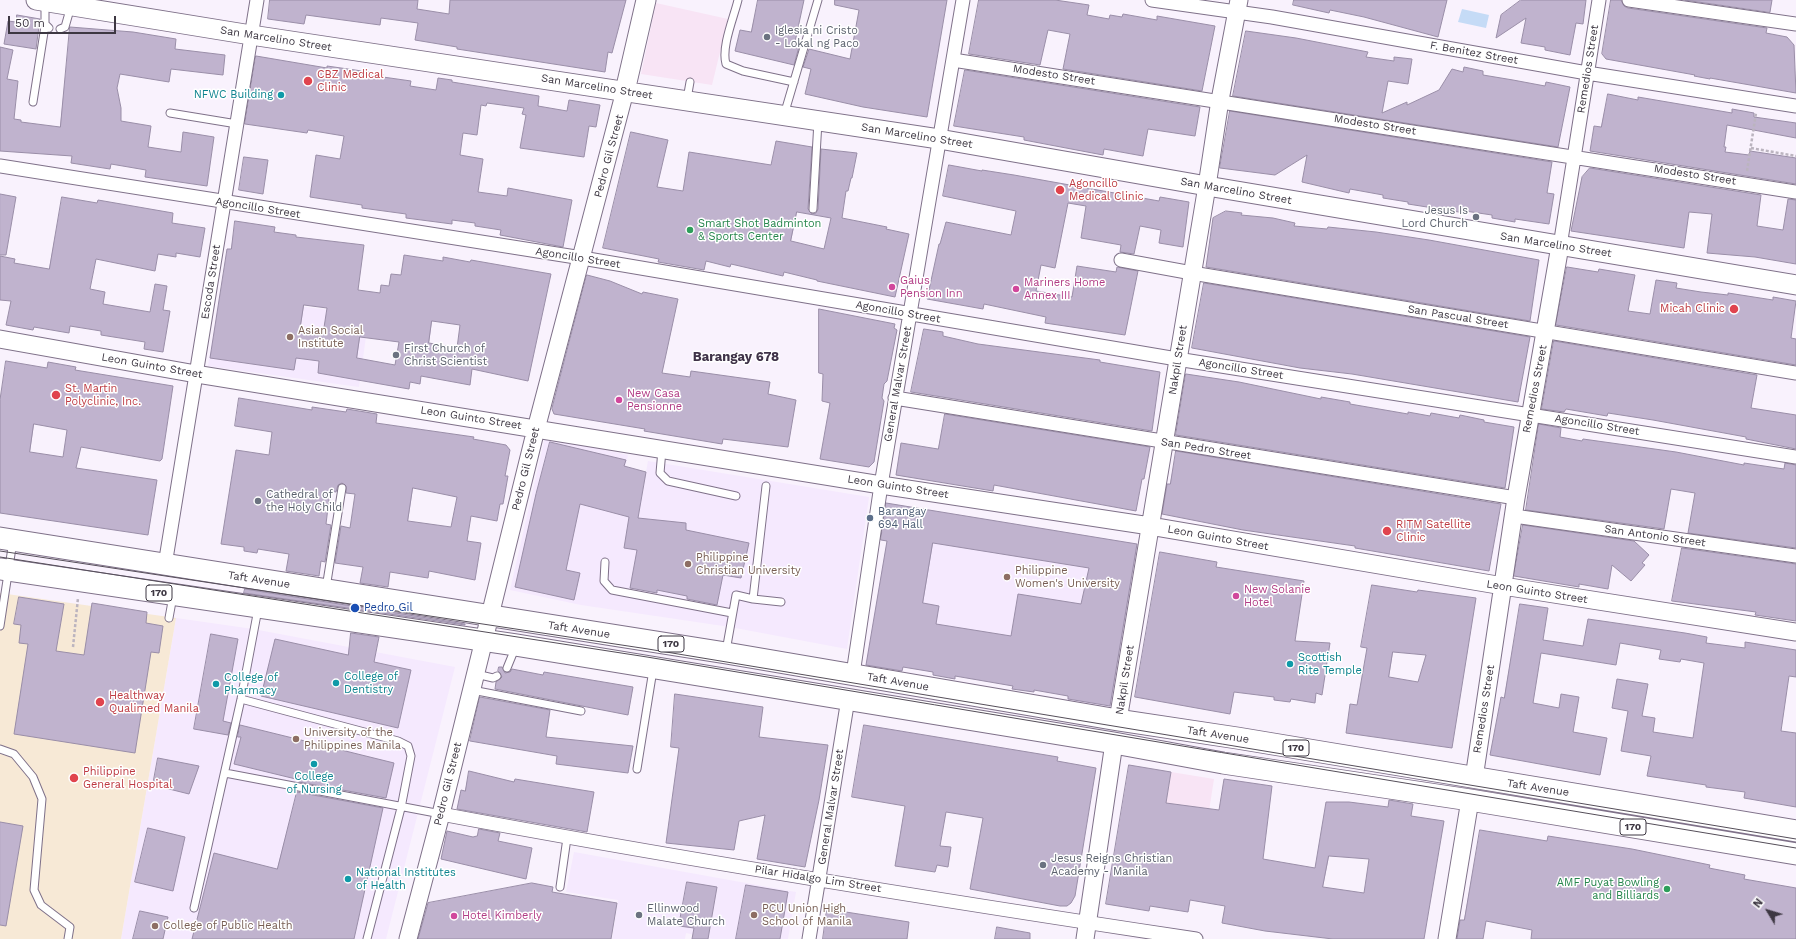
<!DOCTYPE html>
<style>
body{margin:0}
#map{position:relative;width:1796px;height:939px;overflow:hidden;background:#f9f2fd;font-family:"Work Sans",sans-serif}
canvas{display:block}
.north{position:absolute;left:1748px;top:891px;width:40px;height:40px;-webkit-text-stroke:3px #fff;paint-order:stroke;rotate:308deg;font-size:11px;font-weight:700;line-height:16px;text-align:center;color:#3d3742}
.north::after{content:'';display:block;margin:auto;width:14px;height:18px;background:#3d3742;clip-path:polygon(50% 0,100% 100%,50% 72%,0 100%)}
.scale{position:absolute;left:8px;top:16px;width:108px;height:18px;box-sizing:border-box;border:2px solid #3d3742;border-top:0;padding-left:5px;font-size:12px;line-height:14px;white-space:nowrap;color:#3d3742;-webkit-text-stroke:3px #fff;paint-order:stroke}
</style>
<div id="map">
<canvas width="1796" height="939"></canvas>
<div class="north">N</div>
<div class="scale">50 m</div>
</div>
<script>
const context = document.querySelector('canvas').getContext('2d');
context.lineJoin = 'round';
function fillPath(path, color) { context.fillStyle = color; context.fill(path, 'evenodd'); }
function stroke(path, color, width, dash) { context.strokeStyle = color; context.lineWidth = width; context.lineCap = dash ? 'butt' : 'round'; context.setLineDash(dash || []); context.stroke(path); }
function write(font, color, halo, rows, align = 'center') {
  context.font = font + ' "Work Sans",sans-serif'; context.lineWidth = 3; context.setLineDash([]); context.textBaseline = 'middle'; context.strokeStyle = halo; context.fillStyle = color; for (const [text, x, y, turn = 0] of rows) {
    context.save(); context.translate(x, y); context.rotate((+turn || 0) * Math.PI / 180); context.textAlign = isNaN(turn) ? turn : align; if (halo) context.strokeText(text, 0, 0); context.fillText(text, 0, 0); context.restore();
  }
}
const commercial = new Path2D(`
 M656,3L728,19L712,85L641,74Z
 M1171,772L1214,779L1204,843L1161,836Z`);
const built = new Path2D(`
 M219,296L369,315L359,387L208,366Z
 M545,437L628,455L618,502L640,505L648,461L869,497L847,649L730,627L581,605L510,590Z
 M893,504L1139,544L1111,707L1067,700L1068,696L1035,690L1034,692L1012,689V686L956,676L955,679L933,675V672L903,667L902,672L865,666Z
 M176,618L253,629L455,667L386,939H121Z
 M574,852L796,892L788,939H712L686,933L685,939H612L618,900L566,892Z`);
const medical = new Path2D(`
 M0,593L176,618L121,939H0Z`);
const water = new Path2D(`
 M1462,9L1489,15L1486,28L1458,22Z`);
const building = new Path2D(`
 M270,0H418L417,9L449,14L450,0H626L612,53L608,52L605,72L457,49V47L415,40L418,23L381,18L380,25L306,15L304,24L268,19Z
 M758,0H804L795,42L800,43L794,65L735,51L740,30L751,32Z
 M835,0H947L927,117L863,107L805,94L811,69L803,67L809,49L850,59L859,10L835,5Z
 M979,0H1055L1089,5L1087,15L1109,19L1110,15L1122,17L1123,14L1157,20V16L1215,26L1202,91L1063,69L1070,34L1048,30L1040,65L969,54Z
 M1294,0H1447L1438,37L1364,17L1330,10L1329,13L1293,5Z
 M1521,0H1586L1583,24L1576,23L1570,55L1545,50V47L1521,43L1526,18L1496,38L1501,15Z
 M1611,0H1621L1624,6L1628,8L1767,28L1766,33L1787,37L1794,45L1796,93L1710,78V79L1694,76L1695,75L1606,59L1602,54Z
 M1685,0H1772L1770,12Z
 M17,15L40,19L36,49L4,44L8,21L16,22Z
 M70,27L133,32L176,39L175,49L225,55L223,75L171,69L169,82L120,74L117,88L121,108V121L151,126L148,147L181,152L183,132L214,137L207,186L145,177L146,170L111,164L110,169L71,163L72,156L0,151V47L13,50L7,79L18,81L14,119L21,120V122L60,127Z
 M1246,31L1296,38L1368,52L1366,57L1394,61V57L1412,59L1408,84L1388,81L1382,113L1407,102V105L1439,90L1452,69L1463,72L1464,67L1483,71V75L1513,80L1545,86L1546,82L1570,87L1558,147L1233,96Z
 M256,56L327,68V66L383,74V77L411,81L410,86L436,90L438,78L452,80V82L539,96L538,106L567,111L569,100L600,105L596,127L589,126L584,157L520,148L526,115L522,114L524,108L487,103L486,106L481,105L477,135L463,133L460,155L483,159L478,192L507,196L508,188L572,200L563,247L500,235L501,230L475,226V223L452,220V224L406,218V214L362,208V205L310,197L316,155L340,159L344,136L308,130L307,133L245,124Z
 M965,70L1200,107L1195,136L1148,129L1143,156L1104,149L1103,155L1024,140V137L954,126Z
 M1608,94L1638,100V97L1732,113V109L1754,113V117L1796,123V138L1727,125L1724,147H1726L1725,152L1749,155L1750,151L1796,158V184L1590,151L1594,126L1601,127Z
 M1230,111L1552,162L1547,193L1554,194L1549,224L1515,219V222L1492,218V215L1465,211V213L1408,204V202L1383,198V195L1350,189L1349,193L1302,182L1307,155L1275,175L1220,168Z
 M631,132L668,140L657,187L683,191L689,152L771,165L776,141L812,147L808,209L812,214L816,213L818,209L821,149L857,153L852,178H851L848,191H846L842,218L887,227L886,229L909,234L895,297L817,281V280L784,272L783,276L731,264L730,267L706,261L704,270L658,262L659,259L603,248ZM797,212L831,218L824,249L791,241Z
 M244,157L268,160L263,194L239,190Z
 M949,165L982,171V170L1014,175L1159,201L1160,197L1189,202L1183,247L1159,243L1161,230L1140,226L1134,254L1120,252L1121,245L1081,238L1086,206L1068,203L1055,268L1041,265L1036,291L1072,297L1077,266L1116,272L1117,267L1138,271L1125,335L1045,323L1046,317L984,304L983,309L927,299L939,244H940L946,222L1011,235L1016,211L943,196Z
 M1590,168L1761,195L1757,226L1783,230L1788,199L1796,200V264L1755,257L1707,253L1712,214L1689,212L1684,248L1571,231L1582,177Z
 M0,194L16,197L6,255H0Z
 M62,197L97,203L98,200L173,213L172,223L205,228L200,257L176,253V257L158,254L155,271L96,259L90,289L105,292L103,304L150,312L155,284L167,286L163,310L170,311L163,352L144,349L145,342L101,335V331L70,326L69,333L34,327L33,330L6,325L11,301L0,300V256L15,259L14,263L49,269Z
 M1226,211L1242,213L1241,215L1273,218L1295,223L1294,226L1327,229L1328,227L1376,232L1429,240L1539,260L1530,321L1206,267L1213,218Z
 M235,221L275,227L274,232L296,235V237L364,245L358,290L380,293L381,285L389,286L391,274L401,275L404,255L443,261V257L470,262L471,260L551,274L528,381L472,369L470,385L421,376L420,384L410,382L409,389L318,373L319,361L296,358L294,370L210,358L227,249H231ZM304,305L327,308L323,334L300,331ZM432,321L460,325L457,348L429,343ZM360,337L399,342L395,365L357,358Z
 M1567,267L1598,272L1599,269L1635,275L1628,311L1650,314L1656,280L1677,283L1676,288L1701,292L1728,295V293L1773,300V297L1796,301L1791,338L1796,339V365L1556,325Z
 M587,275L610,281L642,294L643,292L678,299L662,373L690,377L691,371L770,382L768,394L796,400L788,447L723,439L722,444L644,431L645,429L554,414L552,409Z
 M1204,283L1530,337L1518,402L1352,374L1300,368L1192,348Z
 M819,309L895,324L894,328L897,330L887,381L884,384L882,398L884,401L874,462L869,467L820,459L830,403L822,401L823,374L819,373Z
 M924,329L943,332V336L978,344L1100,360V362L1160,372L1152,431L911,392Z
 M1554,341L1757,375L1751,408L1796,415V449L1746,439V437L1653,420L1608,413L1607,416L1566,409L1564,412L1542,409Z
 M6,361L47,368L48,362L76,367L75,370L173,386L162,459L160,461L81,447L76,468L157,480L148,535L0,513V400ZM34,424L67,430L63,457L30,452Z
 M1186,374L1239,382L1321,399V397L1350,402V404L1408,414V412L1430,416L1431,413L1459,418L1460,415L1484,420V422L1514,427L1505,488L1176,435Z
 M239,398L312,410V407L346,412L347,409L377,414L376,423L474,437L473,439L506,445L510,450L505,476H508L503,504H500L497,521L471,516L467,541L481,543L475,580L429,571L428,578L390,572L388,587L360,583L363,567L335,563L341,526L350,528L355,494L346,493V486L342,483L338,485L336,492L330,491L326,524L331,525L325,562L321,561L319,576L286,571L289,554L258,549L257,553L244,551V547L221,544L236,450L269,455L272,432L235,426ZM413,488L457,497L451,527L408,521Z
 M945,414L1150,447L1144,479H1142L1136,511L994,485L993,491L896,475L901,443L938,449Z
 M1539,424L1561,428L1560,437L1582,441L1583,439L1676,452L1744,465V463L1784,469L1785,463L1796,465V548L1688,533L1695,493L1671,489L1664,529L1526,510Z
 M550,442L626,460L624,466L646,472L638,518L686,523V530L749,543L741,578L723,575L717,605L687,599V596L657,590V593L630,588L637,550L624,548L629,517L580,504L566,570L580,573L574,600L515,587L536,494Z
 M1176,451L1501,504L1489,571L1355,548V546L1243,530L1162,514L1167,484H1170Z
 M886,503L1137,544L1110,706L1068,699V696L1034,690V692L1012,689L1013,686L955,676V679L933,675V672L903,667L902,671L866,665L887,541L881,540ZM933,543L1089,568L1081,604L1018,594L1011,636L936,624L939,606L923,603Z
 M1523,525L1634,541L1649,555L1642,563L1645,565L1631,581L1612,565L1608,589L1579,584V587L1514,576Z
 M1682,548L1796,564V621L1755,615L1756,612L1672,601Z
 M1160,552L1217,562L1216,567L1304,581L1295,641L1330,643L1322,695L1316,693L1315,703L1291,699L1290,702L1274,700V697L1234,692L1230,714L1135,697Z
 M1372,585L1417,592L1418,590L1476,598L1452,748L1346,733L1350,704L1357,705L1367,648L1361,647ZM1393,652L1426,655L1418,682L1389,677Z
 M245,589L465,624V625L244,593Z
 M19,597L64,604L56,651L84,655L92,603L147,612L146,623L163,626L159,653L151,652L135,753L14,734L28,644L19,643L21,625L14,624Z
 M1520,604L1548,608L1543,640L1583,646L1588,619L1685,633L1707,637L1706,643L1745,648V642L1796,650V677L1789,676L1781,731L1796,733V807L1744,798L1745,792L1706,787V785L1647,776L1651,756L1621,751L1628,711L1612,708L1617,679L1648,684L1642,716L1655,718L1653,732L1693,738L1704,663L1681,659L1680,662L1659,659L1661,650L1620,643L1616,665L1541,653L1533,703L1559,708L1561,694L1579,697L1573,732L1607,738L1600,775L1490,755L1501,697L1504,698Z
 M351,633L379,637L374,662L411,670L398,728L261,696L275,639L348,655Z
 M211,634L238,639L223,721L231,723L228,735L194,729Z
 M499,667H502L505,673L510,672L512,669L543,675L544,672L633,687L628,715L495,689L496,682L502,677L498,671Z
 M675,694L763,707L759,737L828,745L819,800L805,867L757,859L765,815L739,821L734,850L666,843L679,748L671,747Z
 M480,697L550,710L546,737L633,746L628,773L556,764L557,756L470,741Z
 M240,725L394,763L386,798L299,782L300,780L234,764L241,737H238Z
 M864,725L1058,757L1057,761L1096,768L1075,896L1071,903L1067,906H1060L970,889L983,818L946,812L940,846L951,847L948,867L937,865L935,872L895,866L905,806L852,797Z
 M158,758L199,766L189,794L153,785Z
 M1129,765L1171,772L1166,803L1219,810L1224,779L1272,786L1263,859L1315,868L1326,802H1349L1388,807L1389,800L1413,804L1411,816L1444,821L1424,939H1333L1265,931L1222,923L1225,906L1190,900L1188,912L1150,906L1149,911L1106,904ZM1329,856L1369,859L1364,893L1323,887Z
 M469,771L514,782L515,779L594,792L587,832L457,809L461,790L465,791Z
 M297,792L383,808L354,939H192L214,853L277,869Z
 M0,822L23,826L6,926L0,925Z
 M148,828L185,837L173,891L135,882Z
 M479,829L500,833L498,841L532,848L526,879L441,859L447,831L473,837L477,836Z
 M1480,830L1547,841L1548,836L1632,849L1710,865L1709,868L1745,875L1744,879L1796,888V939H1531L1532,930L1486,921L1483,939H1457L1460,920H1464Z
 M687,882L717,887L708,939H692L694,928L679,926Z
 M532,883L553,887L552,892L617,903L611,939H418L428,903Z
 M746,885L788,892L780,939H736Z
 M827,909L909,922L907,939H823Z
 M140,911L168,917L163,939H133Z
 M997,927L1030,933V939H995Z`);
const path = new Path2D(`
 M1751,148L1796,156
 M1747,171L1756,113
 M73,647L78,598`);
const service = new Path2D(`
 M738,0C734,17 721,47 726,64L743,71L794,82
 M45,3V24L49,28
 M60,29L65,27L71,6
 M687,99L690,82
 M33,102L45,26
 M170,113L237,124
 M784,115L818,0
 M813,209L818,121
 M662,450L660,473L668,481L736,496
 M605,562L604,581L612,590L732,613
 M326,588L342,488
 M753,599L781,602
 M169,618L173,596
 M0,626L13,541
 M726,651L736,595L753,599L766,486
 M507,668L516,646
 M476,674L493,678L497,676
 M472,690L581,711
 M241,699L398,741L408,746L411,756L401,808L367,939
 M0,749L14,754L33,777L42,799L34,890L41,905L70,927L68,939
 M637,769L653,670
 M225,773L441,814
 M560,887L567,838
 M194,908L241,699L258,609`);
const minor = new Path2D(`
 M1152,0L1272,17L1587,73L1796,106
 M1629,0L1796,24
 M953,60L1796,192
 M0,166L582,258L1177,359L1796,457
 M1560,246L1599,0
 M1121,260L1192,273L1796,373
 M895,398L1516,498
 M1514,516L1796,556
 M165,565L257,0
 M853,674L881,485L963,0
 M441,814C692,861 944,901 1196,939
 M809,939L848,699`);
const tertiary = new Path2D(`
 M0,339L196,374L881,485L1150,526L1503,586L1796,632
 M1118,720L1207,186L1220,100L1239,0
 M1474,778L1516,498L1560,246
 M408,939L441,814L536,429L625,91
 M1085,939L1114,743
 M1447,939L1470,800`);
const secondary = new Path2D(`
 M36,0L251,35L939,139L1207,186L1796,285
 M625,91L646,0`);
const primary = new Path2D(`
 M0,538L726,653L1118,720L1237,738L1796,831
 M0,569L516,645L1114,743L1223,763L1470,800L1796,854`);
const tram = new Path2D(`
 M0,551L648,649L1796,839
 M0,557L647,657L1796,848`);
const markers = [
 [767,37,4,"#6b7280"],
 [308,81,5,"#e0444e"],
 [281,95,4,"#0f9aa8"],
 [1060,190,5,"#e0444e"],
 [1476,217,4,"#6b7280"],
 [690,230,4,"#2e9e5b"],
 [892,287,4,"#d1479c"],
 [1016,289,4,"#d1479c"],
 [1734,309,5,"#e0444e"],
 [290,337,4,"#8d6e63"],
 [396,355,4,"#6b7280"],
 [56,395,5,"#e0444e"],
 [619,400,4,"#d1479c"],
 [258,501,4,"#6b7280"],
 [870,518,4,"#5c6f8a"],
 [1387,531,5,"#e0444e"],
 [688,564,4,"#8d6e63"],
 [1007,577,4,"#8d6e63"],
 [1236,596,4,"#d1479c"],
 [355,608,5,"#1a4fb4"],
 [1290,664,4,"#0f9aa8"],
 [336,683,4,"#0f9aa8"],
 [216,684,4,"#0f9aa8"],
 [100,702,5,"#e0444e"],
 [296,739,4,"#8d6e63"],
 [314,764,4,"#0f9aa8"],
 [74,778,5,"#e0444e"],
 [1043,865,4,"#6b7280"],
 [348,879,4,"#0f9aa8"],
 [1667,889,4,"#2e9e5b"],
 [639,915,4,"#6b7280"],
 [754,915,4,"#8d6e63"],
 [454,916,4,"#d1479c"],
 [155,926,4,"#8d6e63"]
];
const shields = [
 [159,593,26],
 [671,644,26],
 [1296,748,26],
 [1633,827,26]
];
const shieldNames = [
 ["170",159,593],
 ["170",671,644],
 ["170",1296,748],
 ["170",1633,827]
];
const worshipNames = [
 ["Iglesia ni Cristo",775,31],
 ["- Lokal ng Paco",775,44],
 ["Jesus Is",1468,211,"right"],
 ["Lord Church",1468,224,"right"],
 ["First Church of",404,349],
 ["Christ Scientist",404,362],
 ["Cathedral of",266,495],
 ["the Holy Child",266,508],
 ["Jesus Reigns Christian",1051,859],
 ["Academy - Manila",1051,872],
 ["Ellinwood",647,909],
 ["Malate Church",647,922]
];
const streetNames = [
 ["San Marcelino Street",276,39,9],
 ["F. Benitez Street",1474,53,10],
 ["Remedios Street",1588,69,-81],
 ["Modesto Street",1054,75,9],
 ["San Marcelino Street",597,87,9],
 ["Modesto Street",1375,125,9],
 ["San Marcelino Street",917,136,9],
 ["Pedro Gil Street",609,156,-75],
 ["Modesto Street",1695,175,9],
 ["San Marcelino Street",1236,191,10],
 ["Agoncillo Street",258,208,9],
 ["San Marcelino Street",1556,245,9],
 ["Agoncillo Street",578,258,9],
 ["Escoda Street",211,282,-81],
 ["Agoncillo Street",898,312,10],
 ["San Pascual Street",1458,317,9],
 ["Nakpil Street",1178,360,-81],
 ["Leon Guinto Street",152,366,10],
 ["Agoncillo Street",1241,369,9],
 ["General Malvar Street",898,384,-80],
 ["Remedios Street",1535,389,-79],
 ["Leon Guinto Street",471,418,9],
 ["Agoncillo Street",1597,425,9],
 ["San Pedro Street",1206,449,9],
 ["Pedro Gil Street",526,469,-76],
 ["Leon Guinto Street",898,487,9],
 ["San Antonio Street",1655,536,8],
 ["Leon Guinto Street",1218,538,10],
 ["Taft Avenue",259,580,9],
 ["Leon Guinto Street",1537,592,9],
 ["Taft Avenue",579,630,9],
 ["Nakpil Street",1125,680,-81],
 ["Taft Avenue",898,682,10],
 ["Remedios Street",1484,709,-81],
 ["Taft Avenue",1218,735,9],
 ["Pedro Gil Street",448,784,-76],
 ["Taft Avenue",1538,788,9],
 ["General Malvar Street",831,807,-81],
 ["Pilar Hidalgo Lim Street",818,879,9]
];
const healthNames = [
 ["CBZ Medical",317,75],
 ["Clinic",317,88],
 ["Agoncillo",1069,184],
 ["Medical Clinic",1069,197],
 ["Micah Clinic",1725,309,"right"],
 ["St. Martin",65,389],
 ["Polyclinic, Inc.",65,402],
 ["RITM Satellite",1396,525],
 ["Clinic",1396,538],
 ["Healthway",109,696],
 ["Qualimed Manila",109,709],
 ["Philippine",83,772],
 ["General Hospital",83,785]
];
const cultureNames = [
 ["NFWC Building",273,95,"right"],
 ["Scottish",1298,658],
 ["Rite Temple",1298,671],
 ["College of",344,677],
 ["Dentistry",344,690],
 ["College of",224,678],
 ["Pharmacy",224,691],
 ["College",314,777,"center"],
 ["of Nursing",314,790,"center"],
 ["National Institutes",356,873],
 ["of Health",356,886]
];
const leisureNames = [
 ["Smart Shot Badminton",698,224],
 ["& Sports Center",698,237],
 ["AMF Puyat Bowling",1659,883,"right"],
 ["and Billiards",1659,896,"right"]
];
const hotelNames = [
 ["Gaius",900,281],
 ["Pension Inn",900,294],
 ["Mariners Home",1024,283],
 ["Annex III",1024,296],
 ["New Casa",627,394],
 ["Pensionne",627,407],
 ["New Solanie",1244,590],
 ["Hotel",1244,603],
 ["Hotel Kimberly",462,916]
];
const educationNames = [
 ["Asian Social",298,331],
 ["Institute",298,344],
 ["Philippine",696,558],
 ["Christian University",696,571],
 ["Philippine",1015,571],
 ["Women's University",1015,584],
 ["University of the",304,733],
 ["Philippines Manila",304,746],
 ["PCU Union High",762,909],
 ["School of Manila",762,922],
 ["College of Public Health",163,926]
];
const serviceNames = [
 ["Barangay",878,512],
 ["694 Hall",878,525]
];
const transitNames = [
 ["Pedro Gil",364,608]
];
const quarterNames = [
 ["Barangay 678",736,357]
];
fillPath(commercial, '#f8e4f5');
fillPath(built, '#f5e9fe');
fillPath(medical, '#f7e9d6');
fillPath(water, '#c5dbf6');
fillPath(building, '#c0b3ce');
stroke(building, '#9a8ea8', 1);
stroke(service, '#7f7189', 9);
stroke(minor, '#7f7189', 15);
stroke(tertiary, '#7f7189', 19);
stroke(secondary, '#7f7189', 21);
stroke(primary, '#7f7189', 23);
stroke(path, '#bbb4bf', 2.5, [3, 2]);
stroke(service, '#fff', 7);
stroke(minor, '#fff', 13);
stroke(tertiary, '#fff', 17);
stroke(secondary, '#fff', 19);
stroke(primary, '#fff', 21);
stroke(tram, '#554e59', 1);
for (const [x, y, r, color] of markers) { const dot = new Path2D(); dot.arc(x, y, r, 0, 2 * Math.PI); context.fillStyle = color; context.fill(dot); stroke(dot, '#fff', 1.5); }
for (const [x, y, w] of shields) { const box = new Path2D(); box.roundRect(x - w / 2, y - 8, w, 16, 3); context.fillStyle = '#fff'; context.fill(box); stroke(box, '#3d3742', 1); }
write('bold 10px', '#3d3742', null, shieldNames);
write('11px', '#5b616d', '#fff', worshipNames, 'left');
write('11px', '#3d3742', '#fff', streetNames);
write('11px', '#be3a42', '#fff', healthNames, 'left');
write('11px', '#0d838f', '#fff', cultureNames, 'left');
write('11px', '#27864d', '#fff', leisureNames, 'left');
write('11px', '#b23c85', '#fff', hotelNames, 'left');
write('11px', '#785e54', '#fff', educationNames, 'left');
write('11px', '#4e5e75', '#fff', serviceNames, 'left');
write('11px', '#164399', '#fff', transitNames, 'left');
write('bold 13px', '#3f3348', '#fff', quarterNames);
</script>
